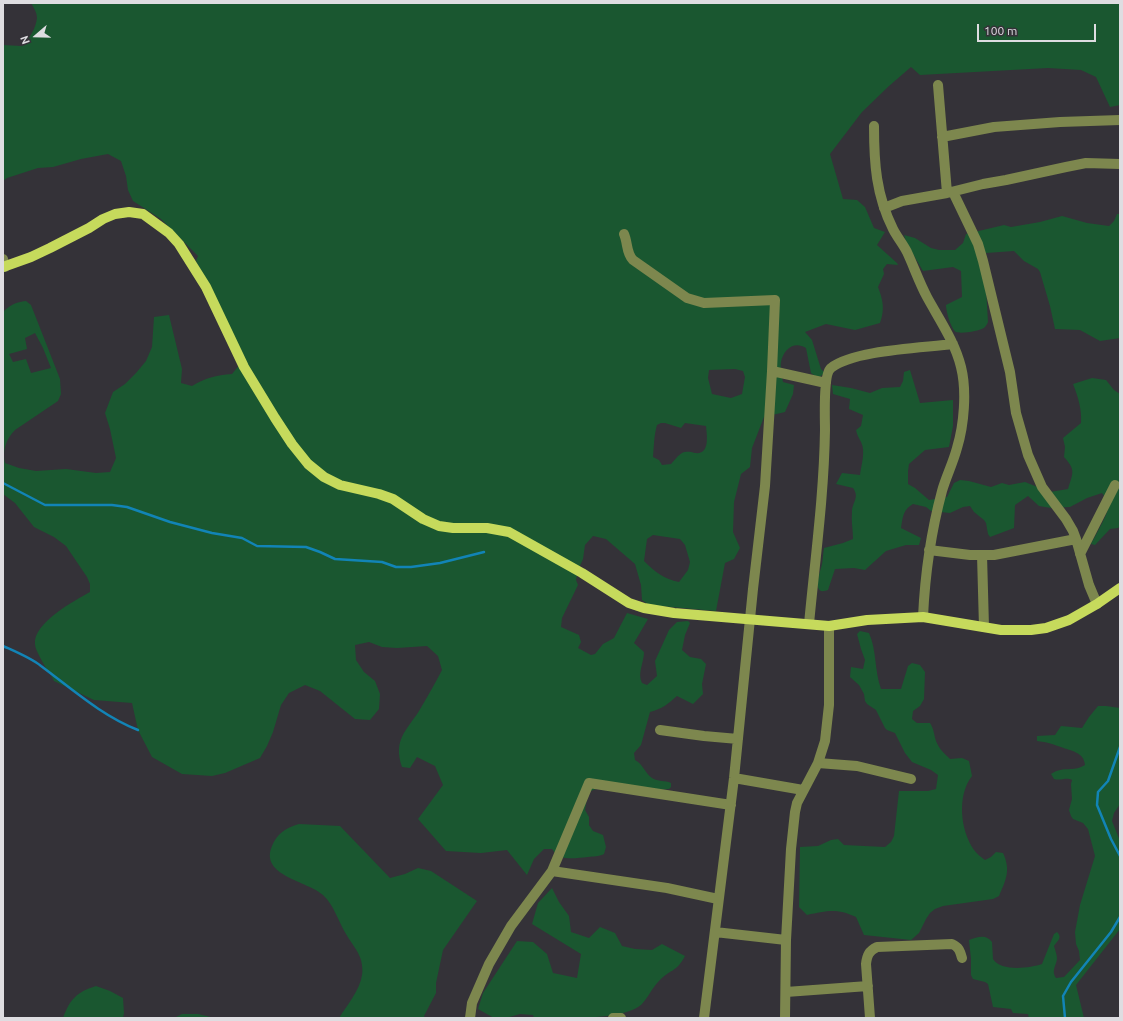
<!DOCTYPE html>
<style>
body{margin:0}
#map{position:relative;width:1123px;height:1021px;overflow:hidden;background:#343238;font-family:Ubuntu,sans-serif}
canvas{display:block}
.frame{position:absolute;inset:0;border:4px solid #dedde1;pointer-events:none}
.north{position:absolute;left:16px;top:16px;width:40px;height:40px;-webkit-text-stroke:3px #343238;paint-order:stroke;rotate:250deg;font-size:11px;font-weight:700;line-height:16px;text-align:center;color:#dedde1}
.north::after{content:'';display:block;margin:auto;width:14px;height:18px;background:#dedde1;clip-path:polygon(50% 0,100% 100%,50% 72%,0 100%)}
.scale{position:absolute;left:977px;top:24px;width:119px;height:18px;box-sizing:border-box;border:2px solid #dedde1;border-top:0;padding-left:5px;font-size:12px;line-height:14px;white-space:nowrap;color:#dedde1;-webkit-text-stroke:3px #343238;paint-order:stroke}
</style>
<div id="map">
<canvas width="1123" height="1021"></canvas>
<div class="frame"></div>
<div class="north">N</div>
<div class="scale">100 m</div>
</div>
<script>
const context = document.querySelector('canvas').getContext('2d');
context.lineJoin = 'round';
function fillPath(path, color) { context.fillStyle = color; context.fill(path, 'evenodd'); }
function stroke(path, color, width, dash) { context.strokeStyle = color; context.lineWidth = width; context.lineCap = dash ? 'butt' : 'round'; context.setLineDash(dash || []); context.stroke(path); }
const green = new Path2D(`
 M31,3H1120V105L1110,107L1096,77L1081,70L1048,68L920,75L911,67L889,86L862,112L830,154L843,199L857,200L865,207L874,228L885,232L877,245L897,263L898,265L887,264L883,269L884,274L878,287C883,300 885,309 880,323L855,330L826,324L805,332L812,340L821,369L825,373L818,378L811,373L806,348C794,340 783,350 781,362C780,368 782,376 783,382L794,385L793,394L785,412L764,417L752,448L750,467L741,474L734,502L733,532L740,548L734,559L725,563L716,611L649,605L642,600L641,585L635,564L606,539L593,536L585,545L583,559L578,570L576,580L578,585L562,618L561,627L579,635L581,642L578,648L591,655L595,654L603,644L614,638L627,613L648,619L634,643L644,652C644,663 637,673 642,683L647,685L657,676L655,661L669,630L677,622L688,621L690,623L685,635L682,650L690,657L701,659L706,664L702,684L703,694L693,704L677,696C668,704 662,709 650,712L641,745L634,753L635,760C643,764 645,773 652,778C658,782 665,780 671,783V787L669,789L626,791L599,788L588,792L585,810L589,817V825L593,831L603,835L606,847L604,854C598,857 594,856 588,857C575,858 560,862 552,849H544L534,859L527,875L507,850L481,853L446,851L418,819L443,785L435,766L417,757L410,768L402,767C393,740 406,731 419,711C427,697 435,684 442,670L438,656L427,646L397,648L382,647L369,642L355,645L356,660L364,672L375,681L380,694L379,709L370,720L355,719L320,691L305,685L289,693L281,705L273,732L267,746L260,758L225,773L212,776L182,774L152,757L138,730L132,703L94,700L54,681L51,675L48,672C45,665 35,651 35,644C33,623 74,601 90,592V584L87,577L66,546L54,537L34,527L15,503L3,494V312C10,305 16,302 26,301L31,305L60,379L61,394L58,401L15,430C6,439 2,451 5,463L19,468L36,471L66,469L96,473L110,472L116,458L110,429L105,413L113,392L125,384L136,373L146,361L152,347L154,317L169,315L182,369L181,383L192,386C205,378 216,375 232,374L245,358L196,261L198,256L161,219L133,201L128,190L126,176L121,161L108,154L81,159L53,167L38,168L7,178L3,181V45L21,46C29,40 36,28 37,18C37,13 34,8 31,3ZM35,333L43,348L51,368L31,373L26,359L13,362L9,354L27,349L25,338ZM735,369L743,371L745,377L742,394L731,398L712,394L708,378L709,370ZM661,423H665L681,428L685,423L706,426C707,436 710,455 695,453C690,452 687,451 682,453C678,455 674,461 671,464L662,465L659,460L653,457C654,446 654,435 657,425ZM653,535L680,539L685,545L690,562L688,570L679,582C664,579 655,572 644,561L647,539Z
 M1117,214H1120V338L1100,341L1080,330L1055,329L1050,306L1040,272L1038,269L1024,261L1014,251L986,253L982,267L986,288L988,322C987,324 986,326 985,327C981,331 961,334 956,332C951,329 946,311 946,305L962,297L961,271L953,267L923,271L907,244L904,235L915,238L931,248L939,250H955L963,243L966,234L1004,225L1011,227L1040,222L1062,216L1087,223L1109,226L1114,221Z
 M910,370L920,403L953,400V426L949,447L925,450L909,464L908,471V484L915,488L929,500L947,497L954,483L960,480L969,481L991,487L1002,483L1009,485L1025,482L1050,492L1068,489C1073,473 1076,470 1064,457L1065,447L1063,438L1081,423C1082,409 1078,397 1073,384L1092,378L1106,380L1114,390L1120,394V526L1118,528L1110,529L1095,545L1091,544C1095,536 1107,516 1108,508C1108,503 1105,497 1102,493L1087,498L1070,507L1051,508L1039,506L1028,496L1015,505L1014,528L990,537L988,534L986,523L984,520L974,512L970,506L963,507L950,513L931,511L926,507L913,504C903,510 903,516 901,528L921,538L919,545H906L886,551L865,570L854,568L835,569L828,590C810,597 821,570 822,564C823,559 823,553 824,548L843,543L853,539C853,530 851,521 852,512C852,502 860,498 853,488L836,484L842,473L860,475C861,466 866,451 861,442C859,438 857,435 856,430L861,426L863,415L849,409L850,399L833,394L832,385L851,388L870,393L882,388L900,387L903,381L904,372Z
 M860,631L869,633C877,651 874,669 881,689H901L908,666L912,663L920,665L925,672L924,699L920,706L913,711L912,719L917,723H930C934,729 934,735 936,741C939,749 945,754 950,759L962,758L969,761L972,776C957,795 960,830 974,850C977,854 981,857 985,860L991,857L996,852L1003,853C1011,870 1006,880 999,896L993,899L943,906L935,909L930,913L926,919L919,933L911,940L864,935L856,917C836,908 827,911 807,915L799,907L800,847L818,846L831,840L838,839L844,845L885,847L891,842L894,836L899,791H928L936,789L938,775L931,770L912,762L905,753L895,733L887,730L885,728L876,710L867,704L865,701L864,694L859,685L850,677L851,667L863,669L865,660L861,649L857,634Z
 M1098,706H1106L1120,708V804L1114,813L1112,821L1120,841V929L1076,985L1084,1018H1029L1028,1014L1013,1013L1011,1009L993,1007L988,984L985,982L973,979L971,975V959L969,940C978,937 986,934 992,942L993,959C1001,972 1030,968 1042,964L1054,934L1057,932C1063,938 1057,941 1054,946C1055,950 1057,954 1057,959C1056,966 1051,971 1056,978L1064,977L1080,960L1079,951L1076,944L1075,932L1080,905L1095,856L1088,829L1083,823L1073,819L1071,816L1069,810L1072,799L1071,784L1072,780C1066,777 1061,781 1054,779L1051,774C1065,765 1072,773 1085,765C1084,752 1071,751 1061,747C1052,744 1047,742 1037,741V736L1055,735L1061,726L1082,728L1089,717Z
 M299,824L340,826L390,878L405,874L418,868L431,871L477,901L443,950L436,983V993L424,1016L425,1018H339C347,1005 360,990 362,975C363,971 362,964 361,960C358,950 351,943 346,934C338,921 334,905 323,895C308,881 259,876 272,846C277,833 286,828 299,824Z
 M552,888L559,902L569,916L571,932L589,938L600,927L615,933L622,946L635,949L652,950L662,944L685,956C676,973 670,969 659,981C652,988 648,998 641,1005C621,1021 561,1018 534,1018L533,1015L520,1014L506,1018H494L478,1009L483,993L517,941L533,942L547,954L553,973L577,978L581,954L532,924L538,903Z
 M96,986L110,991L123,998L124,1013L123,1018H63C70,999 77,992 96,986Z
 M182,1014H198L215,1018H174Z`);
const stream = new Path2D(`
 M3,483L45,505H112L127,507L170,522L212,533L242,538L257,546L306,547L320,552L335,559L382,562L396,567H411L440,563L484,552
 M3,646C14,651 31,658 41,666C72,689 102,716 138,730
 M1120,747L1108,781L1098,792L1097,805L1111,839L1120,856
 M1065,1018L1063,996L1071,982L1111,932L1120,917`);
const minor = new Path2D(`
 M938,85L947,193
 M874,126C874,163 876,195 893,229C897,237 903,244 907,252C914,267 919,282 927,297C939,319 955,342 961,367C967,391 964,425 957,448C953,463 946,477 942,491C931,532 925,574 923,617
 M942,137L994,127L1060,122L1120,120
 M953,192L978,244L983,261L1010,372L1016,413L1028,455L1042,487L1066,519L1073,531L1076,539L1089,585L1097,604
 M884,208L902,201L947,193L983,184L1006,180L1066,167L1086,163L1120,164
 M624,234C628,243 626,253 633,260L687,298L704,303L775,300L772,371
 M3,259L5,267
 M929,550L970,555H994L1076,539
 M1080,554L1115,485
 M982,555L984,627
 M809,624C815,560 824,495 825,430C825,419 823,374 831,368C853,350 923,348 953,344
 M660,730L704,736L738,739
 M818,763L857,766L911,779
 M734,778L803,790
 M552,871L667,888L718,899
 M715,932L786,940
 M786,992L868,986
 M470,1018L472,1003L489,964L511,926L552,871L589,783L731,805
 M613,1018H621
 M704,1018L734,778L753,589L765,486L772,371L826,383
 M785,1018L786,940L791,849L795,812L797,803L818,763L825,741L829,705V626
 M870,1018L866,964C867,955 869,951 877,947L952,944C959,947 960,951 962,958`);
const major = new Path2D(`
 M3,267L31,257L50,248L89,228L103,219L115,214L129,212L143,214L169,233L179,244L206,287L244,367L275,418L292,444L308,464L324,477L340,485L379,494L393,499L423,519L439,526L453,528H487L509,532L582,573L629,603L644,608L674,613L829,626L867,620L923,617L1001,630H1031L1046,628L1069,620L1097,604L1120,588`);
fillPath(green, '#1a5730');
stroke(stream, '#1284b6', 2.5);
stroke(minor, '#7d874e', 10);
stroke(major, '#c6da5c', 10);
</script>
